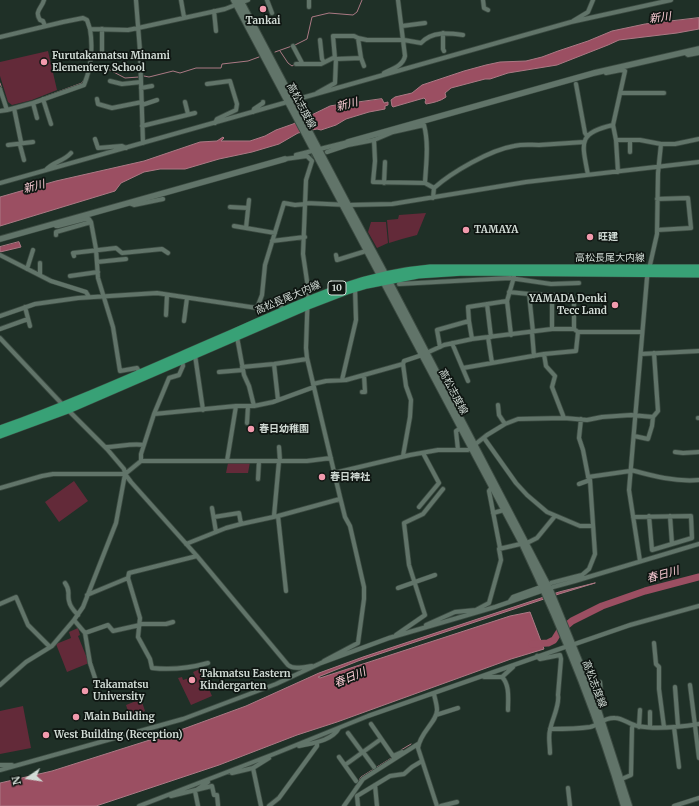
<!DOCTYPE html>
<meta charset="utf-8">
<style>
body{margin:0}
#map{position:relative;width:699px;height:806px;overflow:hidden;background:#1f3027;font-family:Merriweather,serif}
canvas{display:block}
.north{position:absolute;left:8px;top:758px;width:40px;height:40px;-webkit-text-stroke:3px #0f1612;paint-order:stroke;rotate:257deg;font-size:11px;font-weight:700;line-height:16px;text-align:center;color:#d1dbd5}
.north::after{content:'';display:block;margin:auto;width:14px;height:18px;background:#d1dbd5;clip-path:polygon(50% 0,100% 100%,50% 72%,0 100%)}
</style>
<div id="map">
<canvas width="699" height="806"></canvas>
<div class="north">N</div>
</div>
<script>
const context = document.querySelector('canvas').getContext('2d');
context.lineJoin = 'round';
function fillPath(path, color) { context.fillStyle = color; context.fill(path, 'evenodd'); }
function stroke(path, color, width, dash) { context.strokeStyle = color; context.lineWidth = width; context.lineCap = dash ? 'butt' : 'round'; context.setLineDash(dash || []); context.stroke(path); }
function write(font, color, halo, rows, align = 'center') {
  context.font = font + ' Merriweather,"Noto Sans JP",serif'; context.lineWidth = 3.5; context.setLineDash([]); context.textBaseline = 'middle'; context.strokeStyle = halo; context.fillStyle = color; for (const [text, x, y, turn = 0] of rows) {
    context.save(); context.translate(x, y); context.rotate((+turn || 0) * Math.PI / 180); context.textAlign = isNaN(turn) ? turn : align; if (halo) context.strokeText(text, 0, 0); context.fillText(text, 0, 0); context.restore();
  }
}
const green = new Path2D(`
 M48,51L57,90L32,100L12,105L8,102L0,76V62Z
 M426,213L417,235L402,239L389,243L387,220L398,219L399,215Z
 M371,222H386L388,243L377,248L368,232Z
 M250,462L248,473H226L228,463Z
 M74,481L88,501L59,522L45,502Z
 M78,628L80,635L78,636L89,663L67,672L56,644L71,638L69,632Z
 M200,669L212,696L191,705L178,678L182,677L183,680L195,676L193,672Z
 M141,699L145,711L130,717L126,705Z
 M23,706L31,748L0,754V711Z`);
const water = new Path2D(`
 M699,18V29L677,33L619,40L608,45L557,65L508,73L490,79H485L451,88L445,93L446,97C441,101 432,103 426,104L425,102L426,100L424,98L393,107L392,106L391,100L395,97L412,93L422,85L464,71L486,65L500,62L526,61L542,57L558,51L588,41L612,31L645,24Z
 M382,99L384,103L388,102V105L385,106V109L369,112L346,119L336,125L321,130L317,129L298,133L279,144L252,152L219,159L185,169H160L144,172L121,183L115,191L0,226V197L56,181L144,161L200,142L217,141L223,137L224,138L221,141H250L265,136L276,130L293,124L330,106Z
 M19,242L21,247L0,252V247Z
 M595,583L559,594L358,661L318,677L320,678L510,616L530,612L544,649L511,659L337,722L297,735L219,765L96,806H0V783L52,771L175,732L246,706L319,673L363,657L559,592Z`);
const stream = new Path2D(`
 M295,45L307,39L312,17L329,13L353,15L357,12L362,0
 M280,51L288,63L292,66L295,64
 M275,52L292,46
 M91,68H106L125,78L139,77
 M144,76L149,77L173,71L180,73L196,68H221L222,64L248,61L259,57
 M0,83L2,89
 M44,97L82,83L83,81
 M401,750L411,744
 M352,792L361,777L393,757`);
const river = new Path2D(`
 M532,644L548,643L554,640L559,632L572,621L602,606L645,591L699,577`);
const minorTunnel = new Path2D(`
 M311,156L327,152`);
const minor = new Path2D(`
 M44,0C42,8 34,11 40,20L43,21L45,26
 M136,0L140,51L143,143
 M181,0L184,17
 M267,0L272,13
 M309,0V7
 M483,0L484,8L488,10
 M214,11L216,31
 M573,21L588,12L593,0
 M402,26L425,23
 M443,33V49L444,51
 M0,37L63,22L83,18L87,20L90,29
 M358,38L367,40H404L421,43C432,31 448,33 463,35
 M320,40L322,59L324,62
 M293,46L302,63
 M684,52L688,55L699,53
 M102,57V29
 M361,58L364,66
 M335,59L333,36H354L358,38L361,58L336,59
 M296,64H321L333,58L336,59L335,83L317,93
 M384,73C392,69 403,66 405,56L398,0
 M606,73L621,70L625,71L613,125L616,140L618,172
 M110,81L122,84L141,82
 M207,84L230,81L237,104L236,110L217,119L215,123
 M576,84L585,133L587,136
 M141,88L152,86
 M0,89L7,110L33,103L84,85C91,68 93,47 90,29L128,30L138,28L225,9L248,0
 M620,93H664
 M43,99L51,124
 M97,99L98,104L112,108L142,102
 M185,102L188,114
 M33,103L37,118
 M142,105L157,100
 M14,108L21,142L20,145L24,160
 M0,111L7,110
 M253,112L254,109L263,103V102
 M142,126L195,113
 M95,139L98,148L122,146L126,148
 M374,140L375,161L373,182L425,183
 M616,140H640L661,144
 M630,140V152
 M8,145L33,142
 M348,145L374,140L393,132L424,125C429,144 426,164 425,183L434,188L433,198
 M327,152L348,145
 M296,155L348,142
 M285,159L307,156L312,161L306,180L303,254L308,288L306,348L307,358L340,497L345,517L350,526L364,587V599L358,643L324,661
 M46,170C52,162 63,162 71,153
 M588,175C582,143 577,133 613,125
 M0,183L571,22L671,0
 M384,183L385,162
 M434,188C452,172 490,150 514,146C523,144 530,145 539,145C554,144 569,143 584,142
 M657,199L688,198L691,228L657,230
 M129,203L134,205L163,199
 M306,203L348,205L392,204L526,182L699,162
 M230,207L248,208
 M54,224L56,226H58L85,219H89L91,222L96,249L98,278L113,327L120,371L137,368L140,373
 M234,226L275,233
 M246,228L249,200
 M56,235V232L91,222
 M272,241L305,237
 M0,255L51,281L86,292L89,297
 M336,255L337,260L366,251
 M74,256L73,253L116,248L122,253L162,249L168,253
 M97,262L126,259
 M40,263V275
 M27,269L33,250
 M70,276L98,272
 M399,284L510,278L551,284L579,283
 M509,292L529,294L533,332
 M529,294L572,296L574,299V329
 M507,301L514,277
 M487,304L491,337
 M25,307L30,326
 M257,308L262,295L265,265L284,203L295,205L306,204
 M166,315L167,295
 M0,316L35,304L78,298L157,293L257,308L280,305L284,310
 M184,321L187,298
 M469,321L468,307L507,301L511,335
 M0,329L28,319
 M552,329V296
 M532,332L534,356
 M237,337L244,375L249,386L254,406L273,402L314,387
 M488,337L492,363
 M0,338L63,405L107,449L124,469L125,474L131,482L197,556L288,665C294,670 304,667 312,666
 M452,343L468,381
 M440,347L437,330L469,321L472,339
 M544,354L546,366L555,376L552,387L564,418
 M641,354L699,351
 M195,355L203,410
 M274,364L278,400
 M242,367L274,364L307,359
 M463,368L544,354L576,351L578,332
 M219,372L243,370
 M342,380L356,320L355,288
 M313,384L326,381L346,380L403,364
 M362,392H365L364,375
 M498,405L499,415L505,424
 M154,414L169,378L179,375L183,366L182,360
 M698,418H699
 M247,423L248,406
 M634,436L648,439L652,426L653,417L658,411L654,353
 M484,438L516,483L527,495L547,512L580,526H592
 M105,447C118,447 131,443 144,445
 M279,447L280,461
 M458,450L456,431L461,428
 M675,452L683,453L699,452
 M403,456L410,417L411,400L406,386L403,364L404,361L422,355L444,345L472,339L552,329H574L578,332H642
 M141,461H307L331,458
 M227,461L236,406H254
 M631,470C653,476 675,482 699,480
 M334,473L410,455L438,450H468L487,435L505,424L518,419L564,418L587,420L602,417L631,415L653,417
 M588,477L630,471
 M258,479L259,461
 M579,484L590,480
 M492,487L489,491L500,548
 M0,488L42,476L53,474H125L141,461V454L154,414L236,406
 M419,507L439,483L423,453
 M212,508L216,532
 M493,513L504,510
 M274,516L279,461
 M278,516L286,591
 M670,516L672,544
 M214,517L239,513L241,524
 M633,517L691,516L692,538L652,550L649,516
 M186,544L226,528L241,524L278,516L340,499
 M640,561L629,490L647,278L657,234L658,173L661,144H675L699,139
 M128,578L129,573L197,556
 M575,581L574,577L582,575L589,569L595,554L590,480L588,476L583,450L579,438L581,419
 M65,583C71,591 67,593 69,601C70,607 74,611 78,615
 M551,583L574,577
 M398,588L435,575
 M87,595L128,578L140,618L138,637L150,659L152,668C170,670 190,668 208,663
 M510,601L513,597L538,588
 M0,604L16,597L28,625L50,647
 M74,620L85,633L90,663L95,678
 M140,624H166L173,622
 M426,625L455,612L476,610L489,603L501,560L499,549L529,542L537,538L555,516
 M85,633L108,625L113,631L140,625
 M396,635L425,615L409,565L404,523L423,514L443,489
 M654,643L656,664L659,667V689L664,727
 M572,645L630,625L699,606
 M537,656L540,659L560,655L561,659L558,695C560,705 552,719 550,730C548,737 550,745 550,753
 M484,677H502L513,667
 M502,677C510,685 508,699 508,710
 M0,685L26,662L52,646L74,620L83,607L116,523L125,474
 M690,685L699,758
 M675,687L678,726
 M434,694C435,699 437,705 437,710C437,722 420,732 418,748L437,806
 M598,710L602,705L600,682
 M650,712V727
 M436,715L458,708
 M371,724L393,756L402,752
 M639,727L640,710
 M674,727L679,767
 M550,729C563,729 577,729 590,727C599,725 604,717 615,718C623,718 630,725 638,726C657,730 680,727 699,724
 M348,733L362,752
 M299,746C312,743 332,741 339,728
 M363,752L374,767
 M339,757L356,781
 M0,765H12
 M345,765L381,739
 M253,768L269,758
 M0,770L183,719L276,684L321,663L389,638L495,607L553,587L575,581L699,544
 M232,773L253,768L261,806
 M624,778L631,775L632,728L633,725
 M375,785L377,806
 M568,788L570,806
 M171,796L212,786L214,795H217L218,805
 M139,806L274,754L368,716L568,646
 M198,806L195,791L208,782
 M269,806L279,798L317,746V743
 M344,806L363,779L418,744
 M358,806L357,796L390,776L404,774L412,767L422,761
 M441,806L457,802
 M674,806L699,798`);
const tertiary = new Path2D(`
 M348,142L594,73L699,49
 M0,239L285,159`);
const secondary = new Path2D(`
 M234,0L522,543C562,628 598,715 624,806
 M240,0L348,205L392,287L550,590L579,661L598,710L629,806`);
const primary = new Path2D(`
 M0,429C79,401 155,366 232,333C298,304 357,274 430,268H699
 M0,435L68,410L308,306L347,291L367,285L418,275L464,272L699,274`);
const markers = [
 [263,9,4,"#f29aad"],
 [44,62,4,"#f29aad"],
 [466,230,4,"#f29aad"],
 [590,237,4,"#f29aad"],
 [615,305,4,"#f29aad"],
 [251,429,4,"#f29aad"],
 [322,477,4,"#f29aad"],
 [192,680,4,"#f29aad"],
 [85,691,4,"#f29aad"],
 [76,717,4,"#f29aad"],
 [46,735,4,"#f29aad"]
];
const shields = [
 [337,288,18]
];
const shieldNames = [
 ["10",337,288]
];
const poiNames = [
 ["Tankai",263,21,"center"],
 ["Furutakamatsu Minami",52,56],
 ["Elementery School",52,68],
 ["TAMAYA",474,230],
 ["旺建",598,237],
 ["YAMADA Denki",607,299,"right"],
 ["Tecc Land",607,311,"right"],
 ["春日幼稚園",259,429],
 ["春日神社",330,477],
 ["Takmatsu Eastern",200,674],
 ["Kindergarten",200,686],
 ["Takamatsu",93,685],
 ["University",93,697],
 ["Main Building",84,717],
 ["West Building (Reception)",54,735]
];
const streetNames = [
 ["高松志度線",301,106,62],
 ["高松長尾大内線",610,258],
 ["高松長尾大内線",288,298,-23],
 ["高松志度線",453,392,62],
 ["高松志度線",594,684,69]
];
const waterNames = [
 ["新川",660,18,-7],
 ["新川",347,105,-15],
 ["新川",34,187,-15],
 ["春日川",663,575,-15],
 ["春日川",350,678,-23]
];
fillPath(green, '#632a39');
fillPath(water, '#9b4f62');
stroke(water, '#ab7984', 1);
stroke(stream, '#ab7984', 1);
stroke(river, '#9b4f62', 7);
stroke(minorTunnel, '#3a4a41', 4, [4, 2]);
stroke(minor, '#3c4b42', 5.5);
stroke(tertiary, '#3c4b42', 7);
stroke(secondary, '#3c4b42', 8);
stroke(primary, '#3c4b42', 8);
stroke(minor, '#617469', 4);
stroke(tertiary, '#617469', 5.5);
stroke(secondary, '#617469', 6);
stroke(primary, '#38a176', 7);
for (const [x, y, r, color] of markers) { const dot = new Path2D(); dot.arc(x, y, r, 0, 2 * Math.PI); context.fillStyle = color; context.fill(dot); stroke(dot, '#0f1612', 1.5); }
for (const [x, y, w] of shields) { const box = new Path2D(); box.roundRect(x - w / 2, y - 7, w, 14, 3); context.fillStyle = '#0f1612'; context.fill(box); stroke(box, '#d1dbd5', 1); }
write('bold 9px', '#d1dbd5', null, shieldNames);
write('bold 10px', '#d1dbd5', '#0f1612', poiNames, 'left');
write('10px', '#d1dbd5', '#0f1612', streetNames);
write('italic 11px', '#fecfd8', '#0f1612', waterNames);
</script>
